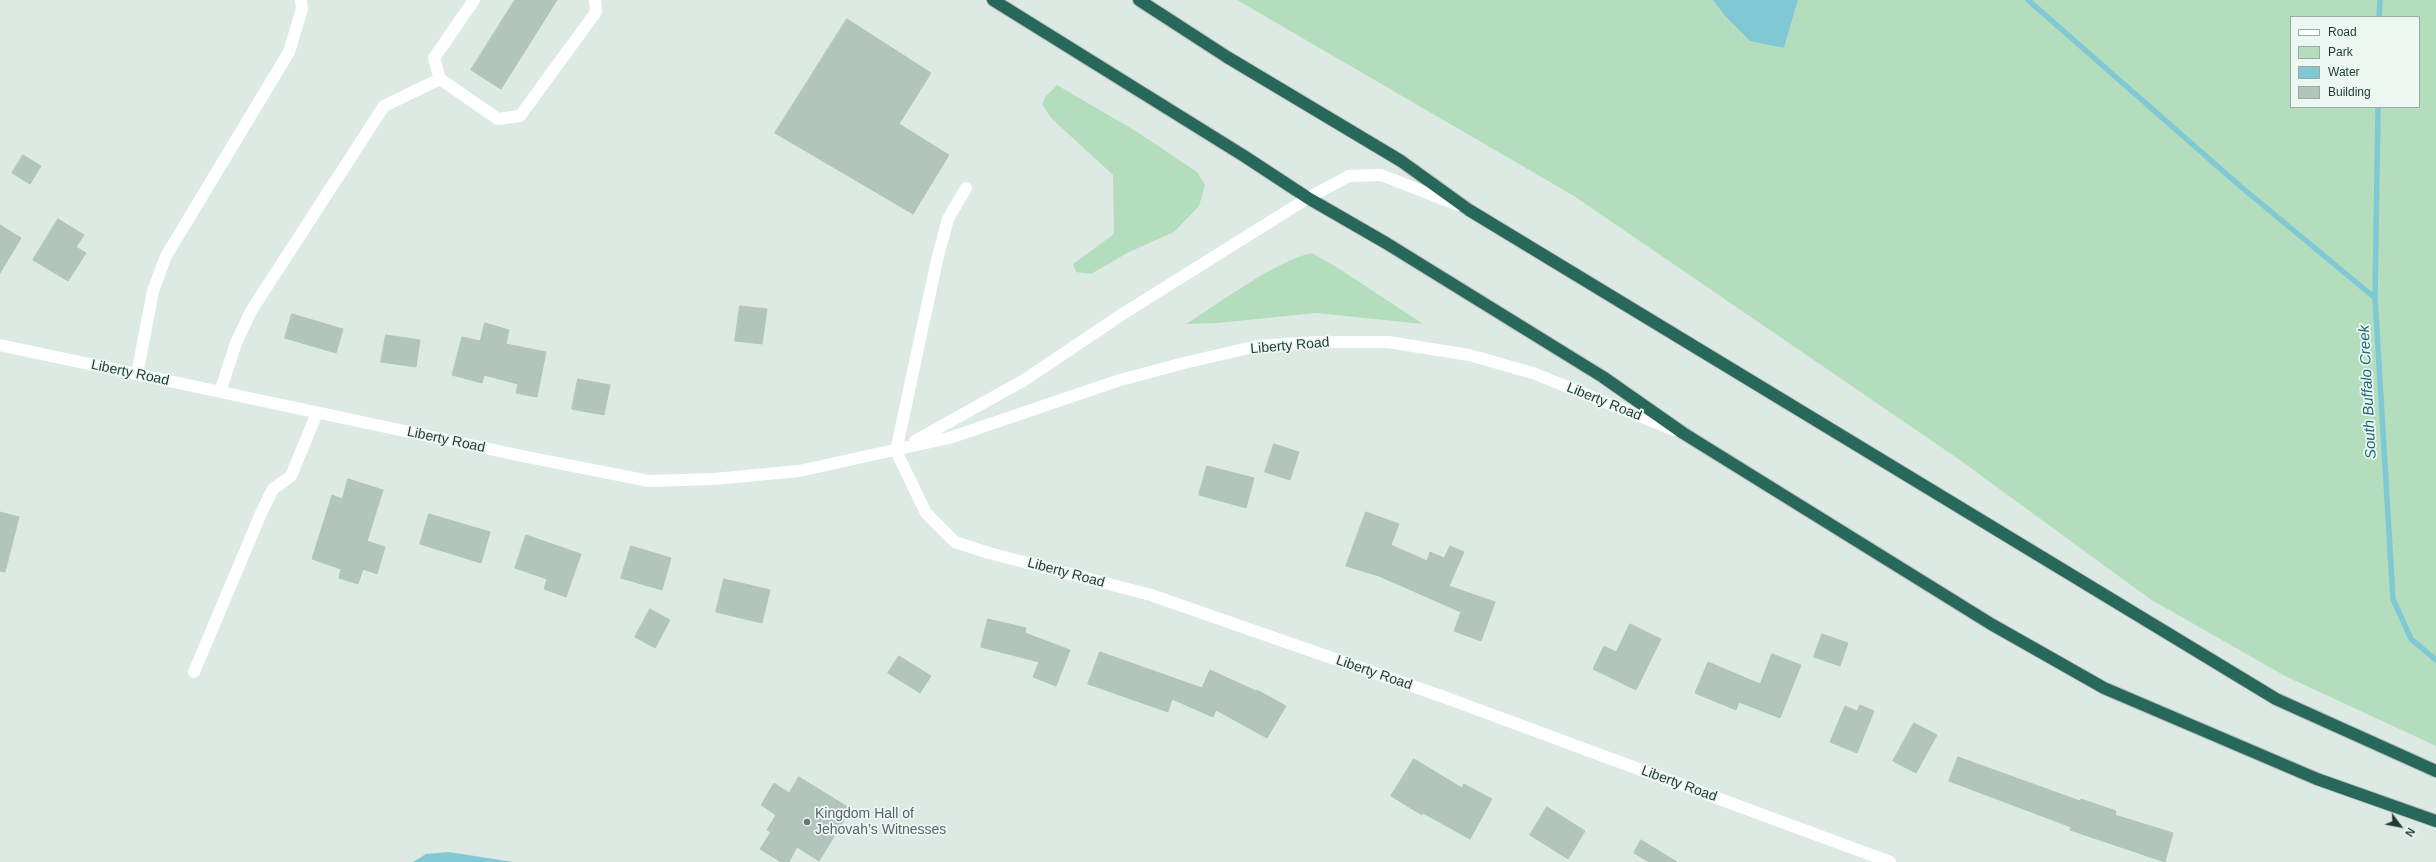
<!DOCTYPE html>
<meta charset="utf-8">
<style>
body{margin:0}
#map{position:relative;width:2436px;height:862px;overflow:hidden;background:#ddeae4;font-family:Arial,sans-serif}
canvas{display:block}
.legend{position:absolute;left:2290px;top:16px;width:130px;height:92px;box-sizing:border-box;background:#edf7f2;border:1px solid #9aaba5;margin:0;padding:5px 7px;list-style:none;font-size:12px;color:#1e3a32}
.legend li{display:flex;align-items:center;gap:8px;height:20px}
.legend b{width:20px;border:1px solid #9aaba5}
.north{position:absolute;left:2380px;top:806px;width:40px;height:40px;-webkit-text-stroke:3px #edf7f2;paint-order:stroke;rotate:122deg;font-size:11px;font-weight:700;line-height:16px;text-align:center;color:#1e3a32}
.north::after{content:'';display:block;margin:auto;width:14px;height:18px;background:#1e3a32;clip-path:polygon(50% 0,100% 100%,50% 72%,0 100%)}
</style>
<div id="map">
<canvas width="2436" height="862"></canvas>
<ul class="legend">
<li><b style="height:5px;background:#fff"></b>Road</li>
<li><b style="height:11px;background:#b4ddbe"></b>Park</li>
<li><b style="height:11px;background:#80c9d4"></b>Water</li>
<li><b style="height:11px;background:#b2c5bd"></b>Building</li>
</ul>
<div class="north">N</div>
</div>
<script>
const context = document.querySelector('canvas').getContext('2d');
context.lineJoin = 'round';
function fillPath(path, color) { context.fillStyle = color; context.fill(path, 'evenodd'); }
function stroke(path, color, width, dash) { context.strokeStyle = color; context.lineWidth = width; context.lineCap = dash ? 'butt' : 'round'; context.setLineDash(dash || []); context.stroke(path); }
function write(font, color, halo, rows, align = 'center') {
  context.font = font + ' Arial,sans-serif'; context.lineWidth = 3.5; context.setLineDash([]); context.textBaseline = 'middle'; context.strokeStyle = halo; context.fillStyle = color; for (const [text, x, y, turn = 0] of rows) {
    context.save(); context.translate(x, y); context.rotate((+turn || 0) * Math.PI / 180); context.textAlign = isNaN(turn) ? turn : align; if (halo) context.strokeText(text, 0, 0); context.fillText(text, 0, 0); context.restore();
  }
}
const green = new Path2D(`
 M1237,0H1713L1724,15L1784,48L1798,0H2436V746L2285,676L2150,599L1957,458L1574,196ZM2291,17H2419V107H2291Z
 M1057,85L1139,133L1197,172L1205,185L1199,206L1174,232L1129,252L1091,274L1076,272L1073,264L1114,234L1113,175L1051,118L1042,104L1046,96Z
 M1312,253L1338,268L1423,324L1316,313L1218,323L1186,324C1218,304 1277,260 1312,253Z`);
const water = new Path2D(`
 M1713,0H1798L1784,48L1750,41L1724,15Z
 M449,852L513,862H413L426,854Z`);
const stream = new Path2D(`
 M2028,0L2240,186L2375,298
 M2379,17L2380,0
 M2378,107L2375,298L2393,599L2411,639L2436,660`);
const building = new Path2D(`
 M515,0H557L501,89L471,70Z
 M847,19L931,73L899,124L949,155L913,214L775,133Z
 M23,155L41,166L30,184L12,173Z
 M58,219L84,235L76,247L86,253L68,281L33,260Z
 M0,225L21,238L0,273Z
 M740,306L767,309L762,344L735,341Z
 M292,314L343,329L336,353L285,338Z
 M485,323L509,330L506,344L546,352L537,397L516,393L518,384L484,375L482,383L452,375L462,337L480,341Z
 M386,335L420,340L416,367L381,362Z
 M578,379L610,385L604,415L572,409Z
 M1274,444L1299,452L1290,480L1265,472Z
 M1207,466L1254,478L1246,508L1199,495Z
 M348,479L383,490L367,541L385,547L377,574L363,569L358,584L339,578L341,569L312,559L332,495L342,499Z
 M0,512L19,517L5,572L0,571Z
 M1366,512L1399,524L1391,545L1427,561L1430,552L1444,558L1450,546L1464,552L1449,586L1495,602L1481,641L1454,631L1461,612L1379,576L1346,566Z
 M429,514L490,532L481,563L420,544Z
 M526,535L581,554L566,597L544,589L547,579L515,568Z
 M631,546L671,558L662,590L621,578Z
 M724,579L770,590L762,623L716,612Z
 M650,609L670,620L655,648L635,637Z
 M988,619L1026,628L1025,633L1070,650L1056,686L1033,677L1039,662L981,647Z
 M1630,624L1661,639L1636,690L1593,669L1604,646L1616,652Z
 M1822,634L1848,643L1840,666L1814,657Z
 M1100,652L1202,688L1210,670L1256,691L1257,690L1286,706L1267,738L1216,710L1213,717L1172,699L1168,712L1088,684Z
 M1772,654L1801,665L1780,718L1739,702L1736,710L1695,693L1708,662L1760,684Z
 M899,656L931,676L920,693L888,673Z
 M1860,705L1874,711L1857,753L1830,742L1845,706L1857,711Z
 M1914,723L1937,735L1916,773L1893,761Z
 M1958,757L2080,801L2081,799L2116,811L2115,815L2173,833L2165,862L2070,830L2071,827L1949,781Z
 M1414,759L1462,788L1464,784L1492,799L1470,839L1423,813L1422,815L1391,796Z
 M799,777L851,809L819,861L797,847L789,862H781L760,849L771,832L767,830L776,815L761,805L774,783L789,793Z
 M1547,807L1585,831L1568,859L1530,835Z
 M1641,840L1677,862H1649L1634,853Z`);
const minor = new Path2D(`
 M474,0L434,58L440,79L498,119L520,116L596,12L595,0
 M0,345L527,457L649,481L714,479L799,471L949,438L1120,380L1184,363L1257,346L1316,342H1388L1469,355L1533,373L1674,430
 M137,374L153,291L166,256L289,52L302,9L301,0
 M220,392L236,343L251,311L384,106L440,79
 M915,441L1026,379L1121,315L1308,198L1349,176L1381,175L1458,205
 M896,451L926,513L955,542L989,553L1151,595L1441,696L1890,862
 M896,451L937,260L948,219L966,188
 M194,672L262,511L273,489L291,476L317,413`);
const highway = new Path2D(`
 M993,0L1244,156L1308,198L1386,243L1603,377L1683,433L1991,624L2104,688L2317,779L2436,821
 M1139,0L1227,57L1401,161L1469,210L2276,699L2436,771`);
const markers = [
 [807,822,4,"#6b7280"]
];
const streetNames = [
 ["Liberty Road",1290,346,-5],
 ["Liberty Road",130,373,12],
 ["Liberty Road",1604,402,22],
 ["Liberty Road",446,440,12],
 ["Liberty Road",1066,573,15],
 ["Liberty Road",1374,673,19],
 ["Liberty Road",1679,784,20]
];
const worshipNames = [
 ["Kingdom Hall of",815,814],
 ["Jehovah’s Witnesses",815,830]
];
const waterNames = [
 ["South Buffalo Creek",2368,392,-93]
];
fillPath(green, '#b4ddbe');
fillPath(water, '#80c9d4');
stroke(stream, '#80c9d4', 5.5);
fillPath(building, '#b2c5bd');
stroke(building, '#afc4bb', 1);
stroke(highway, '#bcc4c2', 14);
stroke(minor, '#fff', 12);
stroke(highway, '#28685a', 12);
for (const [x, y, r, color] of markers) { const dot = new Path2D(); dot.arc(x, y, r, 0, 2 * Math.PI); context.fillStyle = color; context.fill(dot); stroke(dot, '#edf7f2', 1.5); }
write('14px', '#1e3a32', '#edf7f2', streetNames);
write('14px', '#5b616d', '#edf7f2', worshipNames, 'left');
write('italic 15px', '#156b79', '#edf7f2', waterNames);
</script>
